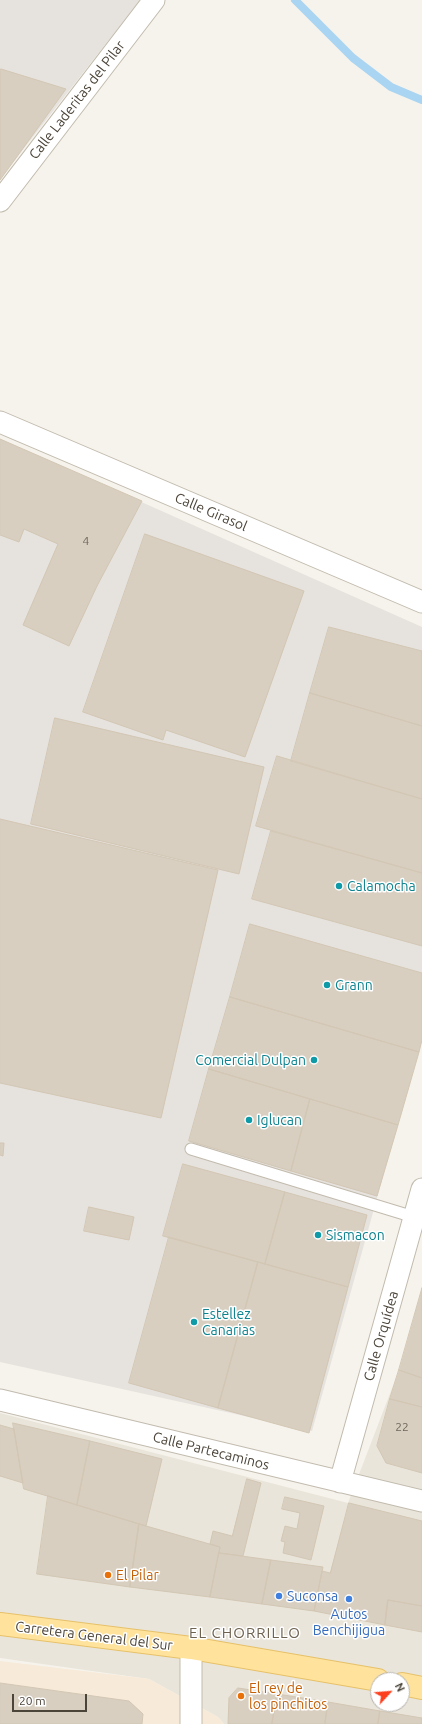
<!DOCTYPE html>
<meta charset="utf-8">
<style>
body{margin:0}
#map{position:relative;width:422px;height:1724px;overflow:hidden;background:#f6f3ec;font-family:Ubuntu,sans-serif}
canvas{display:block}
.north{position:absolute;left:370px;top:1672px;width:40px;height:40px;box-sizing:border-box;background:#fff;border:1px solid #b7b4b0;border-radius:50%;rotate:64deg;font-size:11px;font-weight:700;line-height:16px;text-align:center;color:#4b4439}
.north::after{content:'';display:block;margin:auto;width:14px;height:18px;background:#fc3f1d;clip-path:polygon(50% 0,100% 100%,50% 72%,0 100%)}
.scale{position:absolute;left:12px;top:1694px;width:75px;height:18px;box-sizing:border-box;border:2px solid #4b4439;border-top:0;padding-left:5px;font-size:12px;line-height:14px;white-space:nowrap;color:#4b4439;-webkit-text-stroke:3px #fff;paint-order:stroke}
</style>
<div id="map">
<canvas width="422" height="1724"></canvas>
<div class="north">N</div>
<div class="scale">20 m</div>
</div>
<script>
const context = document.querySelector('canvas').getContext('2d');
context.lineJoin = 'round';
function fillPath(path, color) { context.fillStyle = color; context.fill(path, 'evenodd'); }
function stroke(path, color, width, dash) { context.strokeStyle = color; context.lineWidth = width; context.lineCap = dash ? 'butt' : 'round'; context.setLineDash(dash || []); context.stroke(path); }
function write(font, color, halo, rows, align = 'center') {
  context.font = font + ' Ubuntu,sans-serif'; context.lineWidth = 3; context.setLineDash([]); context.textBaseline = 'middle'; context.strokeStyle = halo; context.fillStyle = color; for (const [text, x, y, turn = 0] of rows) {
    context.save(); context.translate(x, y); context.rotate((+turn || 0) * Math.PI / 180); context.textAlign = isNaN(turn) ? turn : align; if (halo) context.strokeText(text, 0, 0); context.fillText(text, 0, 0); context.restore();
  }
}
const residential = new Path2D(`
 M399,1370L422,1378V1724H224L218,1717L149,1679L0,1658V1413L348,1503ZM378,1680H402V1704H378Z`);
const commercial = new Path2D(`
 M0,1661L149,1679L218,1717L224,1724H0Z`);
const industrial = new Path2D(`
 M0,0H140L0,179Z
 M0,439L422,627V1037L312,1431L0,1362Z`);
const stream = new Path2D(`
 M295,0L353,58L391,87L422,100`);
const building = new Path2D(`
 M1,69L66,89L0,180V71Z
 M0,439L142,501L97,586L69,646L23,625L58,544L24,529L19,542L0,535Z
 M145,534L304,591L245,757L166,730L163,740L83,712Z
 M329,627L422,651V726L310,693Z
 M310,693L422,726V799L291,761Z
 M55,718L264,767L239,874L31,824Z
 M277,756L422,799V873L256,826Z
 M0,819L218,870L161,1118L0,1083Z
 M271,831L422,873V946L252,899Z
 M250,924L422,973V1040L419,1052L230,997Z
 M230,997L419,1052L398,1125L209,1069Z
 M209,1069L310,1099L291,1171L189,1141Z
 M310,1099L398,1125L377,1196L291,1171Z
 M0,1143H4L3,1156L0,1155Z
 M183,1164L285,1192L265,1264L163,1236Z
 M285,1192L367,1215L348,1287L265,1264Z
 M89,1207L134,1217L129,1240L84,1231Z
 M169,1237L258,1262L218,1408L129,1383Z
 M258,1262L348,1287L309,1433L218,1408Z
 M422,1288V1378L399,1370Z
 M399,1370L422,1378V1407L390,1399Z
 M390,1399L422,1407V1473L386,1463L377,1446Z
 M13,1423L90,1441L77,1505L24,1489Z
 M0,1425L14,1429L23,1483L0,1476Z
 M90,1441L162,1459L146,1526L77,1505Z
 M247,1479L261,1483L243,1556L219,1553L220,1547L210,1544L213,1531L232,1536Z
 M48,1496L139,1524L130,1587L37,1574Z
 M285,1497L324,1506L311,1560L283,1553L285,1542L281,1541L285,1526L297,1529L300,1513L282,1509Z
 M349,1503L422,1521V1606L388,1600L385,1625L314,1611L322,1571L330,1573Z
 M139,1524L220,1547L210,1597L130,1587Z
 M219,1553L271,1560L262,1604L210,1597Z
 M271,1560L323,1567L314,1611L262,1604Z
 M388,1600L422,1606V1632L385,1625Z
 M0,1683L129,1701L143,1714L142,1724H0Z
 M238,1688L277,1694L272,1724H228L229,1698Z
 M277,1694L328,1702L325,1724H272Z
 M328,1702L380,1711L378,1724H325Z
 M380,1711L422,1718V1724H378Z`);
const service = new Path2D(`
 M191,1149L414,1217`);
const minor = new Path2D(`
 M0,201L154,0
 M0,422L422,602
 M0,1400L422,1501
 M340,1482L422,1189
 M191,1724V1648`);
const primary = new Path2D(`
 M0,1624L191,1648L378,1680
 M402,1684L422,1688`);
const markers = [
 [339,886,4,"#0f9aa8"],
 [327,985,4,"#0f9aa8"],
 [314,1060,4,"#0f9aa8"],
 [249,1120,4,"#0f9aa8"],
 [318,1235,4,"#0f9aa8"],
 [194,1322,4,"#0f9aa8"],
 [108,1575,4,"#e8710a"],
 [279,1596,4,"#3f7fe0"],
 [349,1599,4,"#3f7fe0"],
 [241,1696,4,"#e8710a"]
];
const numberNames = [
 ["4",86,541],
 ["22",402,1427]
];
const streetNames = [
 ["Calle Laderitas del Pilar",77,100,-52],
 ["Calle Girasol",211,512,23],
 ["Calle Orquídea",381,1336,-74],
 ["Calle Partecaminos",211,1451,14],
 ["Carretera General del Sur",94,1636,7]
];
const cultureNames = [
 ["Calamocha",347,886],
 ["Grann",335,985],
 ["Comercial Dulpan",306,1060,"right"],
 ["Iglucan",257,1120],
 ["Sismacon",326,1235],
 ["Estellez",202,1314],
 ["Canarias",202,1330]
];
const foodNames = [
 ["El Pilar",116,1575],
 ["El rey de",249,1688],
 ["los pinchitos",249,1704]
];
const shopNames = [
 ["Suconsa",287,1596],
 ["Autos",349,1614,"center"],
 ["Benchijigua",349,1630,"center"]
];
const neighbourhoodNames = [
 ["EL CHORRILLO",245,1633]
];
fillPath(residential, '#eae5da');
fillPath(commercial, '#f7ead8');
fillPath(industrial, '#e6e2dd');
stroke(stream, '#a9d4f2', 8);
fillPath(building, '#d8cfc1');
stroke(building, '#d3c7b4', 1);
stroke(service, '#c2bbae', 13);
stroke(minor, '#c2bbae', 23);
stroke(primary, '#e6c16a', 24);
stroke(service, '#fff', 11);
stroke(minor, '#fff', 21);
stroke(primary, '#ffe39c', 22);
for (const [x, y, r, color] of markers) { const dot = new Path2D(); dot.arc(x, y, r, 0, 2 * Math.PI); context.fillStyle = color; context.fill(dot); stroke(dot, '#fff', 1.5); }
write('12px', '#6e675b', null, numberNames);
write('14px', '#4b4439', '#fff', streetNames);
write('14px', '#0d838f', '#fff', cultureNames, 'left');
write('14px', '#c56008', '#fff', foodNames, 'left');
write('14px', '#366cbe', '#fff', shopNames, 'left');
context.letterSpacing = '1px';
write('15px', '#6e6250', '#fff', neighbourhoodNames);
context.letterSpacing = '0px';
</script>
